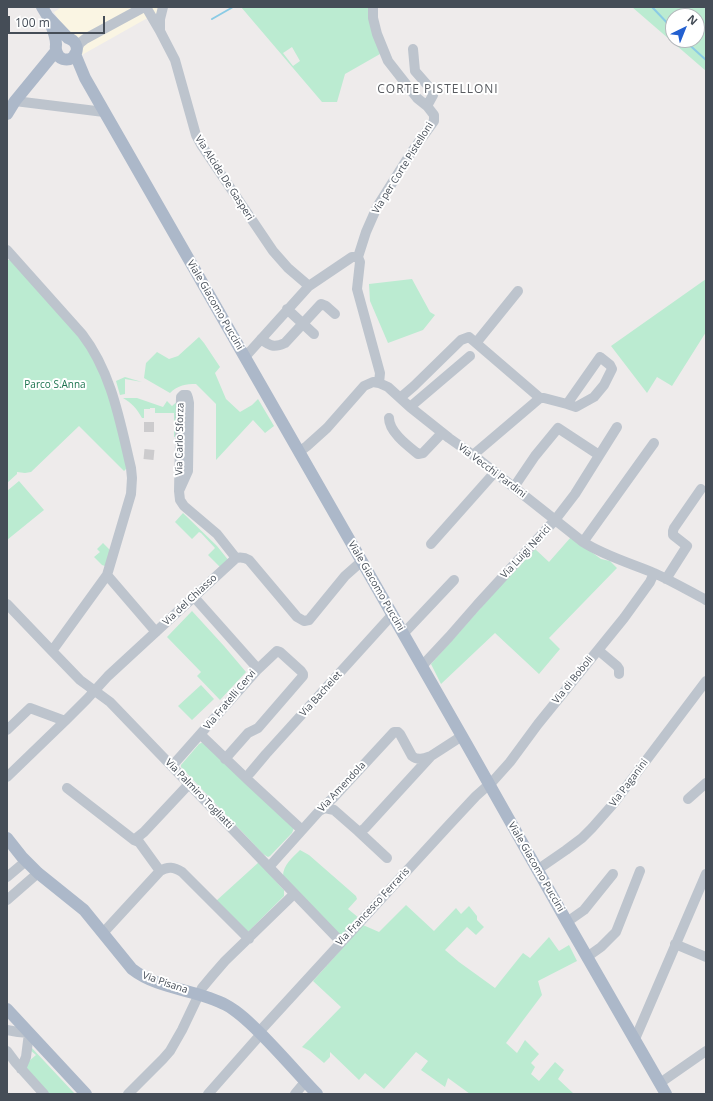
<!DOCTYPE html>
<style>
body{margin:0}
#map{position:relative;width:713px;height:1101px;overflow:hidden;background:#eeebeb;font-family:"Open Sans",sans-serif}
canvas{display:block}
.frame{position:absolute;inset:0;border:8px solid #454d57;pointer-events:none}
.north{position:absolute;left:665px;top:8px;width:40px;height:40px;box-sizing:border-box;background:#fff;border:1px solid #b5b8bc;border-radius:50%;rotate:43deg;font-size:11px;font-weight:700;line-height:16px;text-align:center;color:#454d57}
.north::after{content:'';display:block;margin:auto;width:14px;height:18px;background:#2360d0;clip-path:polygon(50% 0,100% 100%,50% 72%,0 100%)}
.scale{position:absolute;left:8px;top:16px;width:97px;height:18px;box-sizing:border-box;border:2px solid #454d57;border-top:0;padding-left:5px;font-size:12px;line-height:14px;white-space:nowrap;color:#454d57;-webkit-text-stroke:3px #fff;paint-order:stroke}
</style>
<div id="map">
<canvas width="713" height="1101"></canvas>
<div class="frame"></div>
<div class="north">N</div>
<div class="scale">100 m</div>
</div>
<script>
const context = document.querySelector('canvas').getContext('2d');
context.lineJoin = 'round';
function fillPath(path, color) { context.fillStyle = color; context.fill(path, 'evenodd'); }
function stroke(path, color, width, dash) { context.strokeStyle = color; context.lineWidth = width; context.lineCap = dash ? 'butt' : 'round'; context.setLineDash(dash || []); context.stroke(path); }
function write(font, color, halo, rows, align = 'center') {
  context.font = font + ' "Open Sans",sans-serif'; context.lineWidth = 4; context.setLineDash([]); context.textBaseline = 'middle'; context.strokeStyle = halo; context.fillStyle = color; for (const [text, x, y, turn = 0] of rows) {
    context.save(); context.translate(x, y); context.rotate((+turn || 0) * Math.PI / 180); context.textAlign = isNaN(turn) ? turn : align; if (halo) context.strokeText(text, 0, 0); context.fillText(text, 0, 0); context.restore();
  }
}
const commercial = new Path2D(`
 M62,7H167L80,56L54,12Z`);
const green = new Path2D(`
 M241,7H370L380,54L345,74L337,102H322ZM292,47L300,61L293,66L283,53Z
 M632,7H706V71ZM673,16H697V40H673Z
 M7,260H10L81,337L100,366L109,392L127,468L124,471L79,426L31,472L25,473L17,472V474L7,483Z
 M412,279L430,312L435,315L423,330L388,343L370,301L369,284Z
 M706,279V332L672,386L657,377L647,393L611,346Z
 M199,337L204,343L220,367L215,373L226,399L240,412L252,405L258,399L274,426L265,433L253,420L216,460V404L196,384C186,384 178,385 170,393L144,378L146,363L157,352L169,359L178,356Z
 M125,377L142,382L125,379V394L120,395L116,381Z
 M123,398H137L163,407L167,401L172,406L180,399L175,437H174V413H155V408H150V409H144V418H142C137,409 132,403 123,398Z
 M19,481L44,510L7,540V491Z
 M183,513L217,546L229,561L221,568L208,555L215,548L201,533L199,532L192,539L175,522Z
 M571,537L601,559L610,561L617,568L549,638L560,649L539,674L495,633L441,684L431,664L534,548L549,562Z
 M103,543L112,552L105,566L102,565L94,557L100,552L97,549Z
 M192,611L224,646L246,672L220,700L197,676L201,672L167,637Z
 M201,685L214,699L192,720L178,706Z
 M203,742L294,828L292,833L270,856L268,857L263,854L181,767V765L199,744Z
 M300,850L309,855L356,896L357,899L348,909L359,918L347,933L339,936L283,876C283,865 293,857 300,850Z
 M259,862L281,887L284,890V896L248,932L216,901Z
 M406,905L434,931L456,908L461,914L469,906L477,916V920L484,927L476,935L467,927L445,950L459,962L495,988L523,953L530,958L549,937L559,951L569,945L577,961L538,981L542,995L506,1043L517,1053L525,1040L539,1054L531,1063L535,1067L531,1074L539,1081L555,1062L564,1070L558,1079L574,1094H470L448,1078L445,1087L421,1070L428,1061L416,1052L384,1089L365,1073L359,1080L330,1052V1057L324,1063L310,1051L302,1047L341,1007L313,981L363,925L379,932Z
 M31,1047L75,1094H46L25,1067L28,1062L36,1055L30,1050Z`);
const stream = new Path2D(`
 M652,7L673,29
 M212,19L233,7
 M684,40L706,60`);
const minorTunnel = new Path2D(`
 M144,427H155
 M144,454L154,455`);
const minor = new Path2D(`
 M146,7L160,31L175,60L196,135L202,146L273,251L288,268L309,286
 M373,7V18L377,34L388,61L417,98L427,106L434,115V121L411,153L377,207L366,232L358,257L360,262L357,289L380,373L379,383
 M160,31V19L163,7
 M77,49L80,43L85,39L144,7
 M413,49L415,71L429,87L433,95L427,106
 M15,101L104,112
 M7,250L82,334C112,373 120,422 131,468L132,478L131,494L107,575L156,632
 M518,291L476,343L540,398
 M287,309L314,334
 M261,339C270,346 274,348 285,343L321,304L326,306L335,314
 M245,357L309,286L352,257H358
 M400,398L414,386L461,340L469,337L476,343
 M410,407L470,356
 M389,418C389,432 408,446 418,454L423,453L442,433
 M299,452L307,446L327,428L364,386L373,382L379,383L388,387L410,407L449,438L473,455L583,542C605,556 630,563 654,573C672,581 689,591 706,600
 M473,455L540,398H544L567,404L600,357L610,365L612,369L604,385L594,397L576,407L567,404
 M514,487L535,456L558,428L599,455
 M179,491L188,471L189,403L188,398L187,395H183L181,397L179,491L180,500L184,506L217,534L236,558
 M583,542L654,443
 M431,544L495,472
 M666,579L687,546L673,535V531L674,528L701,489
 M7,604L52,651L80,680L110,702L341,942
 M403,634L454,580
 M598,650L617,666L619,669V674
 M52,651L107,575
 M422,666L449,637L477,605L555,520L575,494L617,427
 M7,730L30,708L65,721L87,699L108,676L236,558C241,557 244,557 249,560L297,617L304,621L309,620L345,576L362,561
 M201,735L248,780L302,830
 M225,759L248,733L258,728L303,676V674L301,671L280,652L277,651L258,669
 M172,766L258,669L194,597
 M250,773L266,754L392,615
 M7,777L65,721
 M67,788L134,840L139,842L160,871
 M688,799L706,783
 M319,811L325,808L334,810L358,831H361L365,828L431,756L462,736
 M358,831L387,858
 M134,840L144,832L189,784
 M269,867L321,809L333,798L394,732H398L400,734L412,756C418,761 425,758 431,756
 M537,870L566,850L582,838L592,828L614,803L706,681
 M7,877L26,861
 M7,900L38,873
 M567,922L584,910L613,874
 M103,933L160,871C168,866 174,867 182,872L249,939
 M675,944L706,957
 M587,957L601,947L616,932L640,871
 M7,1030L18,1032L29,1033L26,1057L21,1069
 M259,1032L448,826L476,796L493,781L510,762L538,724L624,618L650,582L654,573
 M635,1039L706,874
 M7,1051L16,1063L44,1094
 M660,1083L706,1051
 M128,1094L163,1059L170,1051L182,1030L202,988L212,976L225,961L294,894
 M208,1094L261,1034
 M295,1094L305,1082`);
const major = new Path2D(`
 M42,7L48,17L68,38C83,43 77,63 63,59C60,58 58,56 57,53C55,49 56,47 56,44C56,35 51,25 48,17
 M75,54L85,78L467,745L567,922L666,1094
 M7,114L15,101L56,51
 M7,838L22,857L38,873L84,910L132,969C159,990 196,989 226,1005C239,1012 250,1023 261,1034C280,1053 298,1074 317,1094
 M7,1009L86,1094`);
const streetNames = [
 ["Via per Corte Pistelloni",403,168,-58],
 ["Via Alcide De Gasperi",224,178,57],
 ["Viale Giacomo Puccini",215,305,60],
 ["Via Carlo Sforza",180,439,-89],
 ["Via Vecchi Pardini",492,471,37],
 ["Via Luigi Nerici",526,552,-47],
 ["Viale Giacomo Puccini",376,586,60],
 ["Via del Chiasso",190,600,-43],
 ["Via di Boboli",573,680,-51],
 ["Via Bachelet",321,694,-48],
 ["Via Fratelli Cervi",230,700,-50],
 ["Via Paganini",629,783,-53],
 ["Via Amendola",342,787,-47],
 ["Via Palmiro Togliatti",199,794,46],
 ["Viale Giacomo Puccini",536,867,60],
 ["Via Francesco Ferraris",373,907,-47],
 ["Via Pisana",165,983,19]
];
const parkNames = [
 ["Parco S.Anna",55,385]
];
const quarterNames = [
 ["CORTE PISTELLONI",438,90]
];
fillPath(commercial, '#faf5e3');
fillPath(green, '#bbebd1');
stroke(stream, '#8acbe5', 2);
stroke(minorTunnel, '#cccbcd', 10, [10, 5]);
stroke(minor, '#bdc4cd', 10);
stroke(major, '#acb8c9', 12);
write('10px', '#454d57', '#fff', streetNames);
write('10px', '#1b734e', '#fff', parkNames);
context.letterSpacing = '1px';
write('12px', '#585b60', '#fff', quarterNames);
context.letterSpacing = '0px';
</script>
